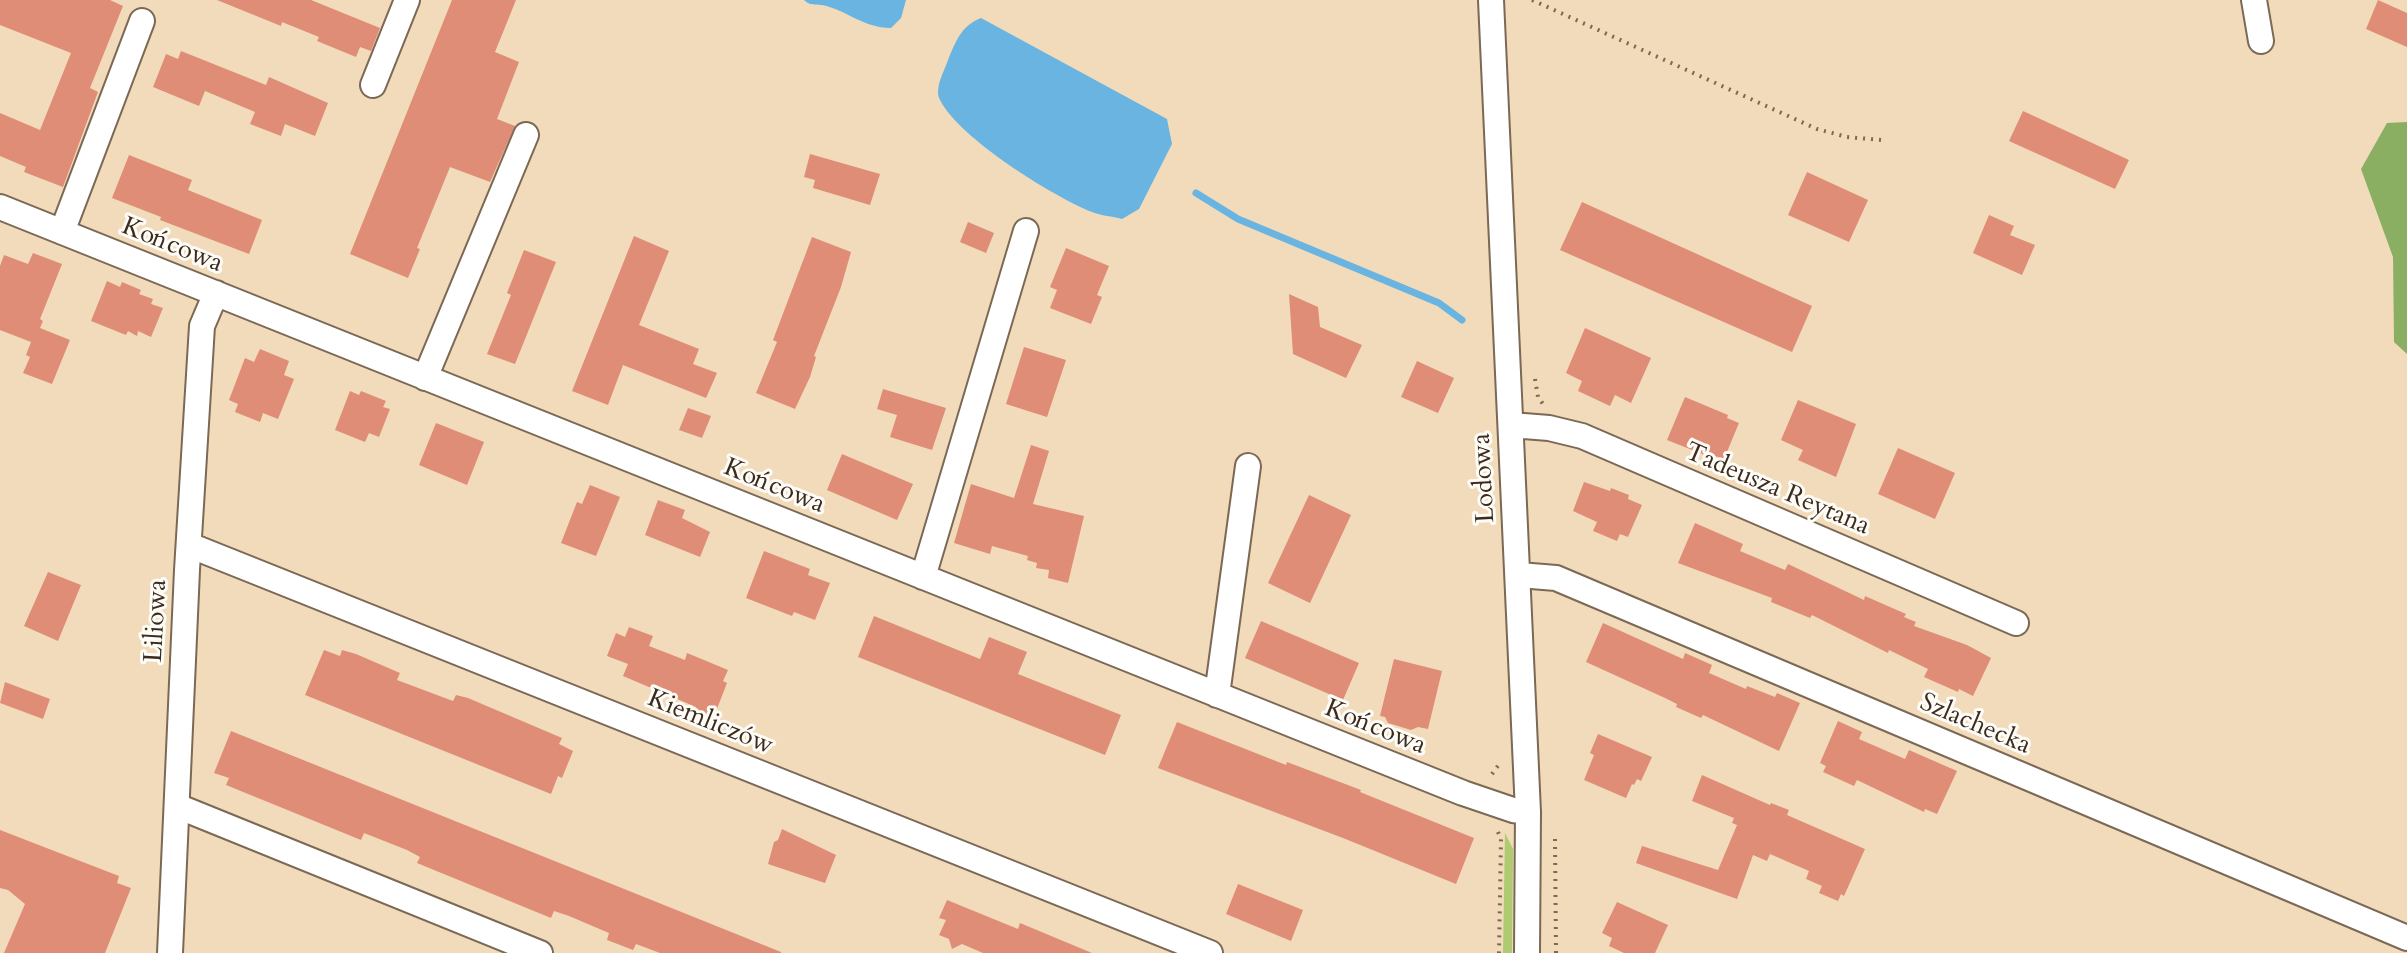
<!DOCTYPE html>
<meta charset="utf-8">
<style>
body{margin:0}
canvas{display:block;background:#f1dbba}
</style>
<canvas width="2407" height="953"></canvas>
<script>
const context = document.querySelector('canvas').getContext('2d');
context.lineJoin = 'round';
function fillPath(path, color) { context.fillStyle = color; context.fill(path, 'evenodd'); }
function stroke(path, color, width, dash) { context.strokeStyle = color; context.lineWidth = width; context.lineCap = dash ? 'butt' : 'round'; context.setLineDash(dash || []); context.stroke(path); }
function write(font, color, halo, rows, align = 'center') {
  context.font = font + ' Cardo,serif'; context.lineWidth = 6; context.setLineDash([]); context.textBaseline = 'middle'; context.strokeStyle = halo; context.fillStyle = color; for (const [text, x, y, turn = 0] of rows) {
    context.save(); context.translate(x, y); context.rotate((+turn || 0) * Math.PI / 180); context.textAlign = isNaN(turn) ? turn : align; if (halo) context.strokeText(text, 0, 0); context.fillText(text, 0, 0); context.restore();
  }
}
const green = new Path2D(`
 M1505,833L1513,849L1512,953H1503Z`);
const forest = new Path2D(`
 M2407,122V354L2394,342L2393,257L2361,169L2387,123Z`);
const water = new Path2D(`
 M804,0H906L901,18L891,28C863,28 847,10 822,5C813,4 811,6 804,0Z
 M981,18L1167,119L1172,144L1139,209L1122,219C1113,216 1101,216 1092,212C1052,196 959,138 940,100C934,88 944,72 948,60C956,41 961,26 981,18Z`);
const stream = new Path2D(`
 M1196,193L1238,219L1439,303L1462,320`);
const building = new Path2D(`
 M0,0H110L123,6L90,88L98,92L63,187L24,172L26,167L0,156V113L40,130L71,53L0,25Z
 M217,0H311L380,28L371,51L360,47L356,57L317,41L319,37L282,22L281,26Z
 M452,0H516L495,52L519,62L497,119L515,126L490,182L450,167L417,248L420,249L408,278L350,254Z
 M2378,0L2407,13V47L2366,29Z
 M181,51L266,85L269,77L328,103L315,136L285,124L281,136L250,124L255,112L205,91L199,106L153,87L166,54L178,59Z
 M2023,111L2129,160L2115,189L2009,141Z
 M810,154L880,174L870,205L813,188L815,180L804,177Z
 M129,155L192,180L188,190L262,220L249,254L160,220L161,217L112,198Z
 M1807,172L1868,200L1849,242L1788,215Z
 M1582,202L1812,306L1792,352L1560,250Z
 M1989,215L2014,226L2010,235L2035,245L2022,275L1973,253Z
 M968,222L994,233L986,253L960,242Z
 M634,236L669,251L639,325L699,349L693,364L717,373L706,398L623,365L608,405L572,391Z
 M812,237L851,252L841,287L814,356L816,357L810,377L795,409L756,393L777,342L773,340Z
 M1066,248L1109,266L1097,295L1102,297L1091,324L1050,308L1057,290L1050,287Z
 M524,250L556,262L515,364L487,354L511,295L507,293Z
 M33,253L62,264L40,319L43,321L40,328L70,340L52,384L23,373L30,357L26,355L31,342L0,330V266L4,255L28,264Z
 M107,281L120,287L122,282L141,290L139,294L153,299L151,304L163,308L151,337L138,331L137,336L128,331L126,335L91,321Z
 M1289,294L1318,307L1320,327L1362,345L1346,378L1293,354Z
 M1585,328L1651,358L1631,403L1615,395L1610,406L1578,391L1582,381L1566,373Z
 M1024,347L1066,360L1047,417L1006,404Z
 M260,349L289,361L284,375L294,379L278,419L263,413L260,422L235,412L238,404L229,400L245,358L254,362Z
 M1417,361L1454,378L1438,413L1401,397Z
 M883,389L946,408L932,450L890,437L897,415L877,409Z
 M350,391L359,395L361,391L386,401L383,407L390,409L379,437L369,433L365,442L335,430Z
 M1685,397L1728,415L1727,418L1739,423L1724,459L1712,455L1710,457L1667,440Z
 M1798,400L1856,424L1836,477L1798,460L1803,450L1781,440Z
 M688,408L711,416L702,438L679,430Z
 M436,423L484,442L467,485L419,465Z
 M1031,445L1049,451L1033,504L1084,516L1068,583L1048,578L1049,570L1036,568L1037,563L1027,560L1028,556L992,546L990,554L954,543L971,484L1014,498Z
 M1898,448L1955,473L1935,519L1878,494Z
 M842,454L913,484L897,520L827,490Z
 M1584,482L1610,491L1611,488L1629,495L1628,499L1642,505L1628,537L1620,534L1617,541L1593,531L1597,522L1573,511Z
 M590,485L620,497L596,556L561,543L577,502L582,504Z
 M1309,495L1351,515L1310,603L1268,583Z
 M658,500L685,510L682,518L710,532L700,557L645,535Z
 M1695,523L1743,544L1740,551L1785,570L1788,564L1864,600L1865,596L1906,614L1904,617L1916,622L1914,626L1967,645L1991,658L1973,696L1959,689L1958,692L1924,677L1928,669L1889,650L1888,653L1812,615L1810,618L1771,602L1772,598L1678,563Z
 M764,551L810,569L808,575L830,583L815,620L794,612L792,616L746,598Z
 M48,572L81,585L58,641L24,626Z
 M874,616L980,659L989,637L1027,652L1018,674L1121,715L1105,755L858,657Z
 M1261,621L1359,663L1343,700L1245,658Z
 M1603,623L1683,659L1685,653L1712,665L1709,673L1746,689L1747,686L1775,697L1777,693L1800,703L1779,751L1703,715L1701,718L1676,707L1677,704L1665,698L1586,662Z
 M629,627L653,636L649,646L685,660L687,653L728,670L723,681L727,683L713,719L695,711L696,707L623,676L628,664L607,656L616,633L625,637Z
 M324,650L340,656L342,650L356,654L400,673L397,680L453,701L456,695L468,698L562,738L559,744L573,751L562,778L558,776L551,794L305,695Z
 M1394,659L1442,671L1428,729L1418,727L1411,730L1388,723L1385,717L1380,716Z
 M5,682L50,699L43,719L0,703Z
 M1838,721L1862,732L1859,739L1905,759L1909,750L1957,771L1937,814L1925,809L1924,812L1857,780L1854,786L1823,772L1826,766L1820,763Z
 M1177,722L1286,765L1287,762L1361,790L1360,792L1474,838L1456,884L1343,838L1158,768Z
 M231,731L781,952V953H660L636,944L633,950L607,940L609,933L569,916L554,911L551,918L417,863L420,857L407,850L364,833L361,840L226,785L229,778L214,773Z
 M1598,734L1652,757L1641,781L1637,779L1634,785L1632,784L1626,798L1584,780L1594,755L1590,753Z
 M1702,775L1770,805L1771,803L1789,810L1787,815L1865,849L1844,896L1841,894L1838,901L1819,893L1822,886L1806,879L1809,871L1770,854L1767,861L1753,855L1737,899L1636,863L1642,846L1718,870L1737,825L1732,823L1734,818L1692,801Z
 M782,829L836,855L825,883L768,864L774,842L778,840Z
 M0,830L119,876L117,883L131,888L105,953H4L25,904L8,890L0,888Z
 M1238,884L1303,910L1291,941L1226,914Z
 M947,900L1018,929L1020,923L1092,953H983L962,944L952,949L949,939L939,935L946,920L939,918Z
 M1617,902L1668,925L1655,953H1624L1609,946L1612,938L1602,933Z`);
const path = new Path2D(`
 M1532,0L1817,129L1847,137L1881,140
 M1535,379L1538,397L1543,404
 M1492,774L1500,763
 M1498,832L1501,839L1499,953
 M1555,839L1556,953`);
const minor = new Path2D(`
 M1491,0L1528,812L1527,953
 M2254,0L2261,41
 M373,85L407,0
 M0,207L1463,793L1513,810L1528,812
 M62,232L142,21
 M425,378L526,135
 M1511,425L1549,428L1582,436L2016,623
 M189,545L1210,953
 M1519,575L1556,578L2407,938
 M923,577L1026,231
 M1217,695L1248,466
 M177,806L540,953
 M170,953L187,570L202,326L216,293`);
const streetNames = [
 ["Końcowa",172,246,22],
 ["Lodowa",1485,478,-93],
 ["Końcowa",774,487,22],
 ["Tadeusza Reytana",1777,490,23],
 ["Liliowa",157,621,-87],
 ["Kiemliczów",710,723,22],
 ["Szlachecka",1975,725,23],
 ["Końcowa",1375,728,22]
];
fillPath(green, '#aecb71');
fillPath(forest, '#8aaf63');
fillPath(water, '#69b4e1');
stroke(stream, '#69b4e1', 7);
fillPath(building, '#df8d77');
stroke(minor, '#7b6855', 28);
stroke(path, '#7b6855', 4, [2, 6]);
stroke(minor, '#fff', 24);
write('26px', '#3b2a1e', '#fdfcf7', streetNames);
</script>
